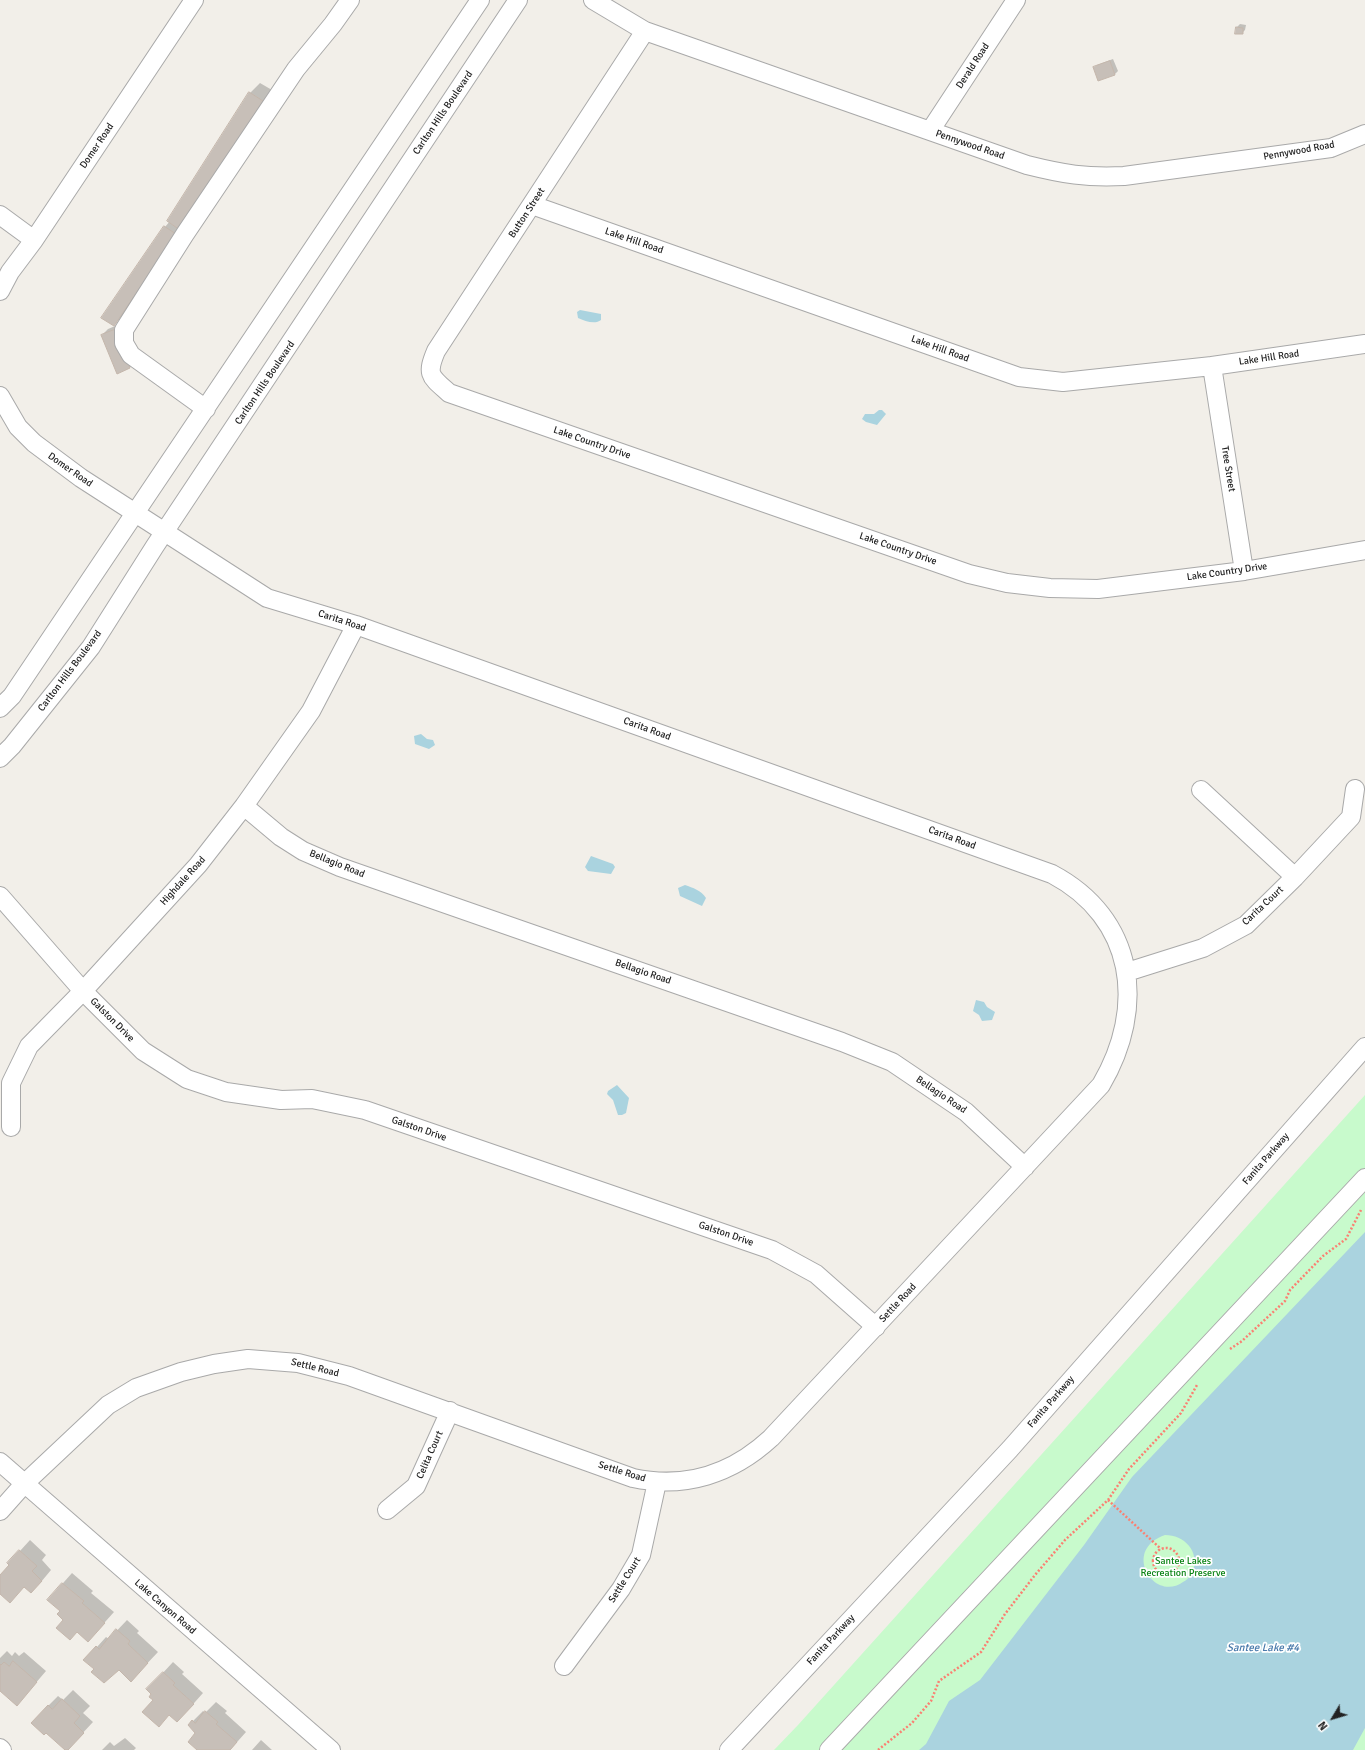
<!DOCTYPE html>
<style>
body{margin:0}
#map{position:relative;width:1365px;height:1750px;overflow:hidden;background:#f2efe9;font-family:Signika,sans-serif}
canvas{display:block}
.north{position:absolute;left:1313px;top:1698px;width:40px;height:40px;-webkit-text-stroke:3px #fff;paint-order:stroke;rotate:232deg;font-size:11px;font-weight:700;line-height:16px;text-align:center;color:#222}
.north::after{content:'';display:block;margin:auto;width:14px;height:18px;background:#222;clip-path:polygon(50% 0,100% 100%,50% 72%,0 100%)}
</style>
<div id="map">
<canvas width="1365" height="1750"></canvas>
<div class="north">N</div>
</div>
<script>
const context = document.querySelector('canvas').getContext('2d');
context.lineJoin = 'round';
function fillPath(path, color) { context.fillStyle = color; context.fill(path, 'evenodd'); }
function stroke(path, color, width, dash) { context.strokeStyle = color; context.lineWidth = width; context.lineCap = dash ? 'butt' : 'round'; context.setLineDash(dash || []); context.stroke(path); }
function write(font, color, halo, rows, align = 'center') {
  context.font = font + ' Signika,sans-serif'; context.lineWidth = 3.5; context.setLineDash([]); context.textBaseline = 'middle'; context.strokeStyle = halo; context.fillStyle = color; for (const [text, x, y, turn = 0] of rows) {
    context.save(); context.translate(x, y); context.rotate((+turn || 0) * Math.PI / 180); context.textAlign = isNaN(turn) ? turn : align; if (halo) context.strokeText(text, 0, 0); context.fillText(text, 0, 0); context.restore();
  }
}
const park = new Path2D(`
 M1365,1095V1750H774L798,1725Z`);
const water = new Path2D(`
 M580,310L601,314V320C595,325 585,321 578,318L577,312Z
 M879,410H882L886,414L877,425L866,422L862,419L865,414H874Z
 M421,734L427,739L433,740L435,745L429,749L415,744L414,736Z
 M591,856L613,864L615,867L611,874L588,871L585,867Z
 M685,885C693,888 701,890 706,898L702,906L680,896L678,888Z
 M976,1000L984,1002L987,1007L995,1012L992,1020L982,1021L979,1015L973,1011Z
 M617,1085L629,1098L626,1113L622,1115H618L613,1100L607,1094L608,1091Z
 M1365,1232V1728L1353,1750H919L926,1744L949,1701L980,1680L1084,1545L1132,1477ZM1165,1535C1184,1535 1200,1551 1193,1571C1191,1576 1187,1580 1183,1582C1154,1603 1121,1550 1165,1535Z`);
const shadow = new Path2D(`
 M1240,24L1246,25L1245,30L1242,33L1237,27Z
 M1113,59L1118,71L1115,74L1094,68L1097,65Z
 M260,83L272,90L123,315L113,325L165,227L170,221H168L250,93Z
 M120,324L136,361L129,368L102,335L108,329Z
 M30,1540L46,1555L42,1560L51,1570L41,1582L0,1592V1577L11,1564L9,1563Z
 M72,1573L93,1591L91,1593L114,1612L88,1641L64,1620L61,1611L48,1600Z
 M127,1620L139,1631L137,1633L158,1652L141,1670L95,1669L97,1647L106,1637L109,1639Z
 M7,1651L12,1656L15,1652L19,1656L24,1652L46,1671L17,1705L0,1690V1658Z
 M173,1662L184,1672L182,1674L203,1693L187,1711L154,1700L153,1694L148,1689Z
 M73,1690L90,1706L83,1713L93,1722L67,1750L48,1706L58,1696L63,1700Z
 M216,1702L227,1711L225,1713L246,1732L230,1750H198L196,1733L189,1725L203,1711L205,1713Z
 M125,1738L136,1748L134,1750H102L110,1742L114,1746Z
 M261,1740L272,1750H252Z`);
const building = new Path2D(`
 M1236,27L1243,28V34H1235Z
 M1110,61L1115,75L1098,81L1093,67Z
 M249,92L263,101L180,230L167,221Z
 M164,226L176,234L114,326L101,318Z
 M114,330L130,368L117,374L101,335Z
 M19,1550L37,1566L32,1571L42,1581L31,1593L24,1587L10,1603L0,1594V1575L9,1565L7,1563Z
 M62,1583L84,1601L82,1603L105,1623L88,1642L77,1632L70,1640L56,1628L63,1620L57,1614L60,1611L47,1600Z
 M116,1629L130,1641L128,1644L148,1663L131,1682L119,1670L104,1683L91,1672L94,1669L83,1660L96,1646L99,1649Z
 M13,1661L37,1682L17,1706L0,1691V1664L1,1665L4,1662L9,1666Z
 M163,1672L175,1683L173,1685L194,1704L177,1722L169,1715L159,1727L142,1712L153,1700L149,1697L151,1694L146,1689Z
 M62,1699L80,1716L74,1723L84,1733L68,1750H65L46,1733L44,1735L31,1723L48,1705L52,1709Z
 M205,1711L218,1722L216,1724L237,1742L230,1750H197L188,1742L195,1733L188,1725L192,1720L195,1723Z`);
const path = new Path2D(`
 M1230,1349L1242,1341L1285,1301L1290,1290L1323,1256L1346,1239L1361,1210
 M1108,1500L1161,1549
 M1153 1561a13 13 0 1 1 26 0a13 13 0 1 1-26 0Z
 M878,1750L912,1723L931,1701L939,1681L981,1652L1005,1614L1035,1575L1065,1540L1108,1500L1129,1469L1181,1413L1197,1385`);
const minor = new Path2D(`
 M593,0L645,31L1027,165C1063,174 1086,178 1124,176L1331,148L1365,134
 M645,31L436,351C426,375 430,376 449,393L969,574L1007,583L1050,588L1098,589L1244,571L1365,550
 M930,131L1016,0
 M532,205L1019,377L1063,382L1212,366L1365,344
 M0,215L34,240
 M0,291L10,272L34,240L194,0
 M1212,366L1244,571
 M0,396L18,427L34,443L81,478L267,598L356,625L1052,874C1135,918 1147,1007 1101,1085L771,1438C732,1474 685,1489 633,1478L349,1376L298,1363L248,1359L214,1364L181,1372L136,1388L108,1405L24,1484L0,1511
 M206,409L131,355L124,343V330L185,234L296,69L333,24L350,0
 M0,708L12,696L480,0
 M0,758L12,746L91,647L155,546L518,0
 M1201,790L1295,877
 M244,806L281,837L303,851L340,867L842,1042L892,1062L966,1112L1025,1167
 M0,896L83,991L143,1051L187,1079L226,1092L281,1100L312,1099L365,1110L772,1250L816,1274L876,1327
 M1127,972L1203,948L1246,925L1295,877L1351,817L1355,789
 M11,1127V1083L29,1046L83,991L198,865L244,806L311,711L356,625
 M0,1462L331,1750
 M387,1510L416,1486L450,1411
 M564,1666L621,1589L641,1555L657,1482
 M0,1748L2,1750
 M729,1750L1010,1449L1365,1047
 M829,1750L1365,1178`);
const streetNames = [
 ["Derald Road",973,66,-57],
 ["Carlton Hills Boulevard",443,113,-56],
 ["Pennywood Road",970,145,19],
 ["Domer Road",97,146,-56],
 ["Pennywood Road",1299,151,-10],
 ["Button Street",527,213,-57],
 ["Lake Hill Road",634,241,19],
 ["Lake Hill Road",940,349,20],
 ["Lake Hill Road",1269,358,-8],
 ["Carlton Hills Boulevard",265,383,-56],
 ["Lake Country Drive",592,443,19],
 ["Tree Street",1228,469,81],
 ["Domer Road",70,470,35],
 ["Lake Country Drive",898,549,19],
 ["Lake Country Drive",1227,572,-8],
 ["Carita Road",342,621,18],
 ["Carlton Hills Boulevard",70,671,-53],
 ["Carita Road",647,729,20],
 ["Carita Road",952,838,20],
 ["Bellagio Road",337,864,22],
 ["Highdale Road",183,881,-48],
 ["Carita Court",1263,906,-43],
 ["Bellagio Road",643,972,19],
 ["Galston Drive",112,1020,45],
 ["Bellagio Road",941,1095,34],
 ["Galston Drive",419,1129,19],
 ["Fanita Parkway",1266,1159,-49],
 ["Galston Drive",726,1234,19],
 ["Settle Road",898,1303,-47],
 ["Settle Road",315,1368,14],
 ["Fanita Parkway",1051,1402,-49],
 ["Celita Court",430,1455,-66],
 ["Settle Road",622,1472,17],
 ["Settle Court",625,1580,-58],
 ["Lake Canyon Road",165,1607,41],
 ["Fanita Parkway",831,1640,-47]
];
const parkNames = [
 ["Santee Lakes",1183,1561],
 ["Recreation Preserve",1183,1573]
];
const waterNames = [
 ["Santee Lake #4",1263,1648]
];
fillPath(park, '#c8facc');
fillPath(water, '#aad3df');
fillPath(shadow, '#0003');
fillPath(building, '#c7bfb8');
stroke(building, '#c4b6ab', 1);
stroke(minor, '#a9a9a9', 20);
stroke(path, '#fa8072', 2.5, [2, 2]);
stroke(minor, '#fff', 18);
write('10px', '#222', '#fff', streetNames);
write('10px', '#0c8416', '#fff', parkNames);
write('italic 11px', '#4a7aab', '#fff', waterNames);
</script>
